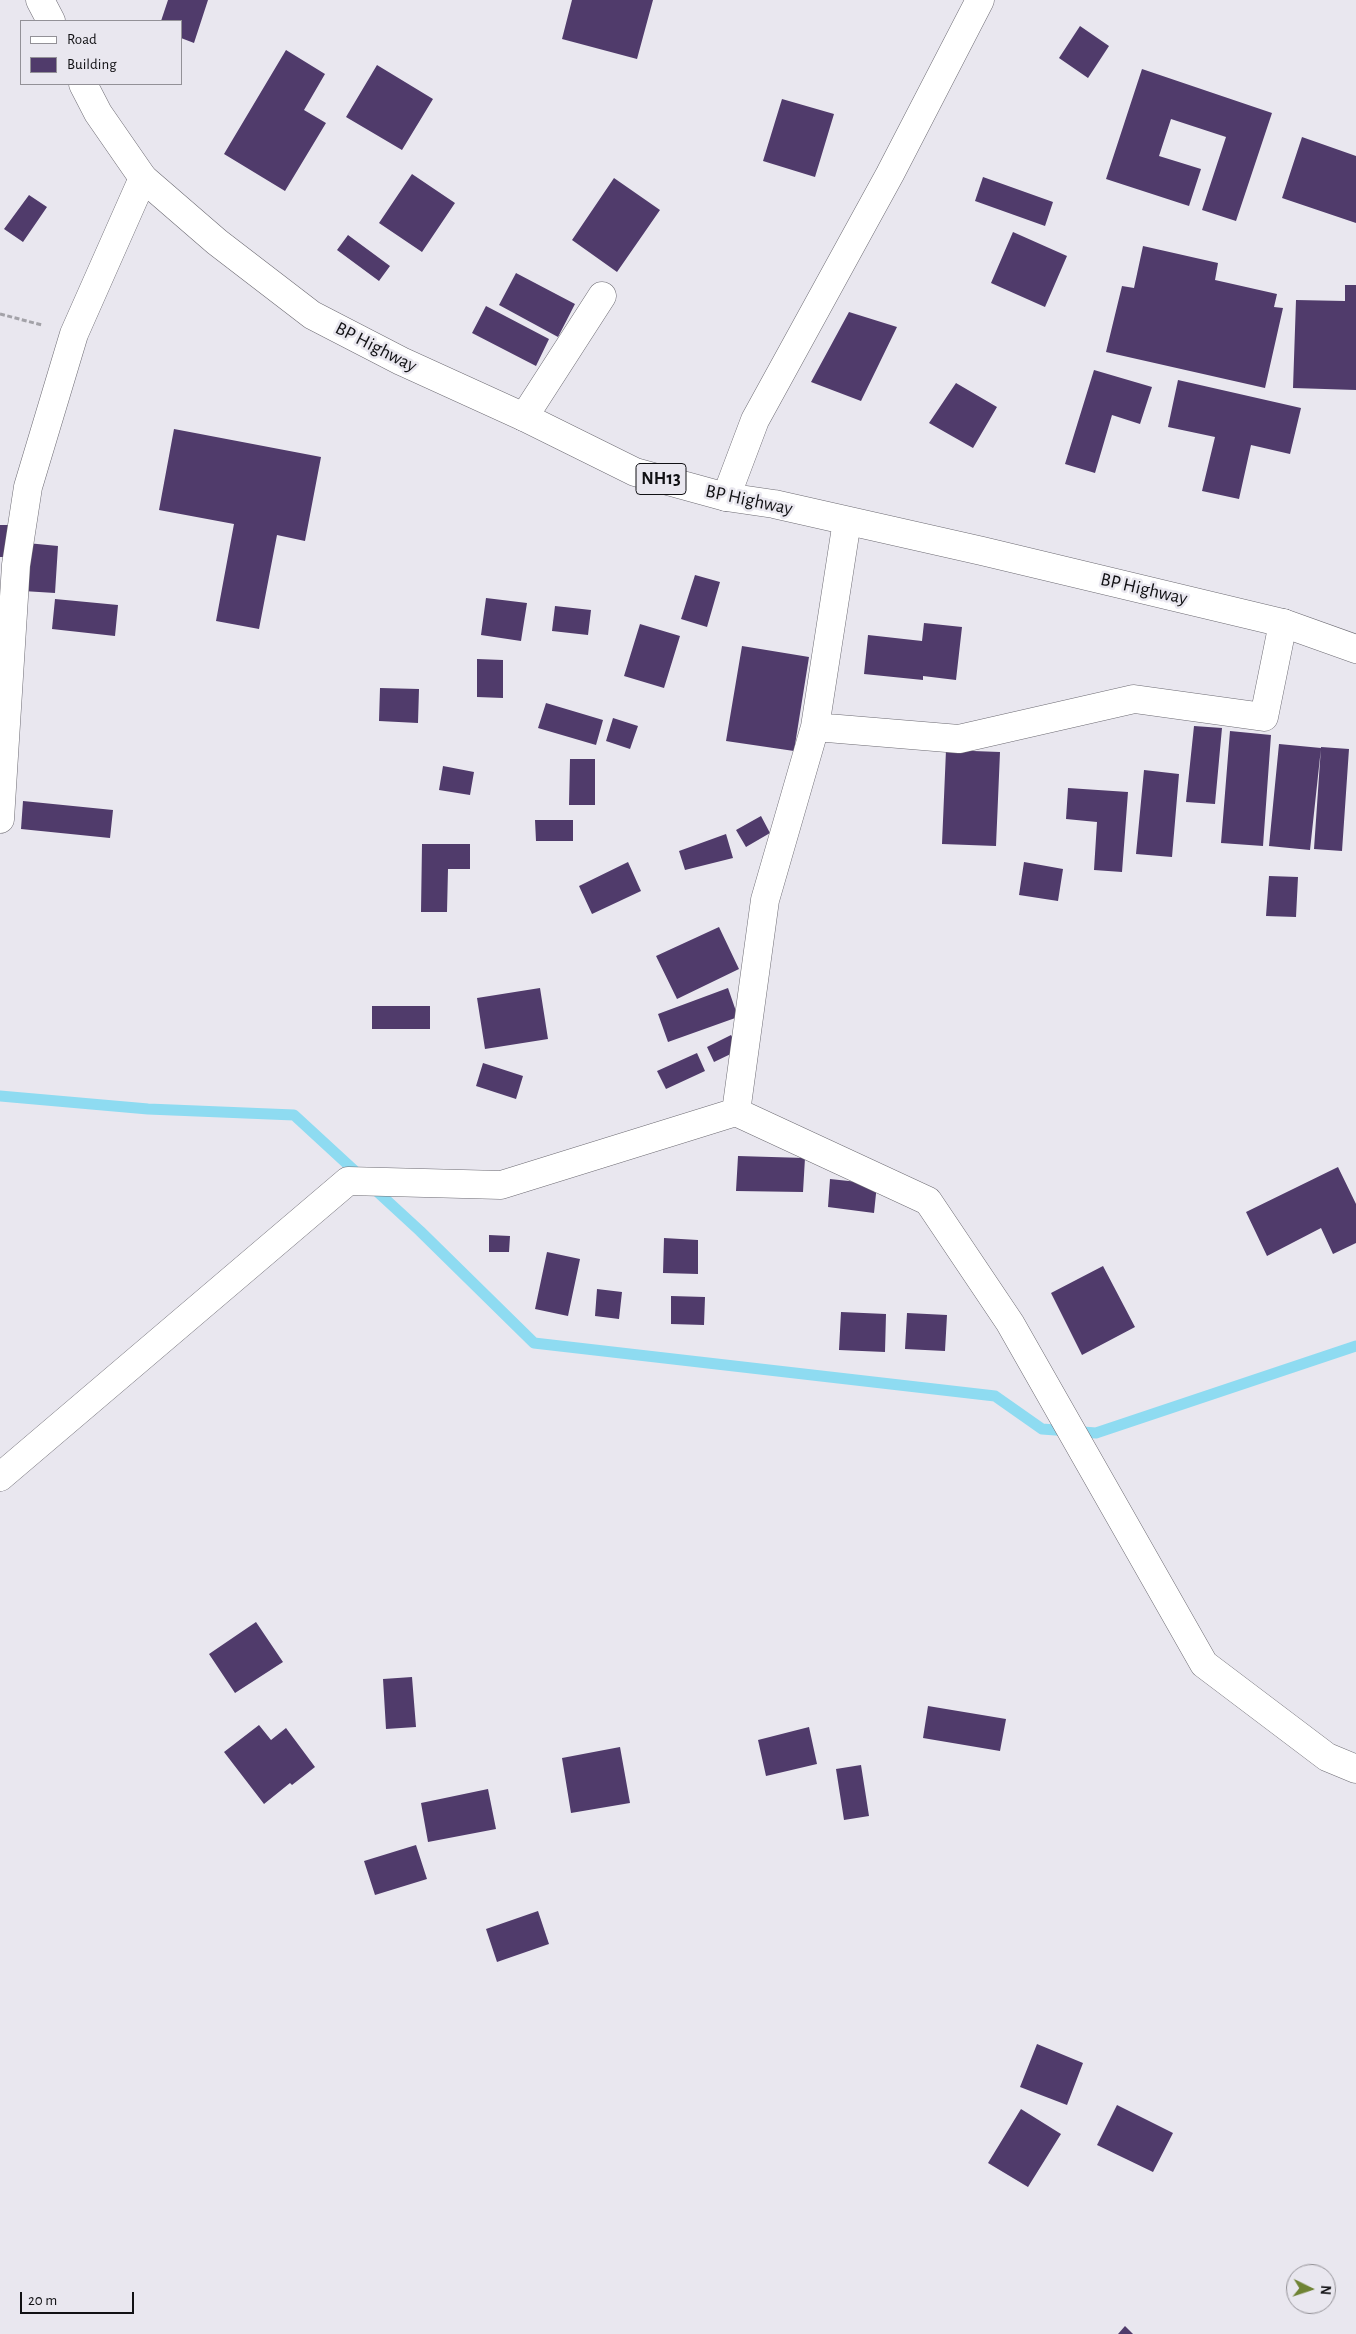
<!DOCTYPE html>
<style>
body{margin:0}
#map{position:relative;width:1356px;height:2334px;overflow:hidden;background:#e9e7ef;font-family:"Alegreya Sans",sans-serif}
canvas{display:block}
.legend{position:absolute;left:20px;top:20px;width:162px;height:65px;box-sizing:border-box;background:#e9e7ef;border:1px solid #939197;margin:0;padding:6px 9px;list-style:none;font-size:15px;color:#111114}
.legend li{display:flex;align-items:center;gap:10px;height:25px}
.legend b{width:25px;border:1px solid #939197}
.north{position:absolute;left:1286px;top:2264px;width:50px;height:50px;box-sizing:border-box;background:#e9e7ef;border:1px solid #939197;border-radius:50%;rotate:94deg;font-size:14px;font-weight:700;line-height:20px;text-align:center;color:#111114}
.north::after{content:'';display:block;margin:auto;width:18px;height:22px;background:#6f8334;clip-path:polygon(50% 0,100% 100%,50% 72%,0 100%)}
.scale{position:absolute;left:20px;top:2292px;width:114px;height:22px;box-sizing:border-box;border:2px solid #111114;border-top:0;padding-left:6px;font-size:15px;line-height:18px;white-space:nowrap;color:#111114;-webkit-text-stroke:4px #e9e7ef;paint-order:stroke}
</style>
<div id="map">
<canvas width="1356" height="2334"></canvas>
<ul class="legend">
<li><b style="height:6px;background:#fff"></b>Road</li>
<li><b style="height:14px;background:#503b6b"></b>Building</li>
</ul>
<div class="north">N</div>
<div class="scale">20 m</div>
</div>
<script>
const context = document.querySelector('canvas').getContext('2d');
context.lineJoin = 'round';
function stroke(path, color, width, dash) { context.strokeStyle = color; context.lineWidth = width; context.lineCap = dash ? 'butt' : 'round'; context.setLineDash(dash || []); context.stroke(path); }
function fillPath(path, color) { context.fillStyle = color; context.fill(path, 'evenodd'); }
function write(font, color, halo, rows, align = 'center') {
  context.font = font + ' "Alegreya Sans",sans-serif'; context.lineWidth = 5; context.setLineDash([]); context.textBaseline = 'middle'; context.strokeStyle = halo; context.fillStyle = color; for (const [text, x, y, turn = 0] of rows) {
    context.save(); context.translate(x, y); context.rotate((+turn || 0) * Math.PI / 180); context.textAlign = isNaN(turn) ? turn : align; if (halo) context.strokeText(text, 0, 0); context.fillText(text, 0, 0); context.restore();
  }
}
const stream = new Path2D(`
 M0,1096L148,1109L294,1115L420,1231L534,1343L995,1396L1042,1429L1096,1433L1356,1346`);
const building = new Path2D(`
 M168,0H208L194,43L181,38V21H161Z
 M572,0H653L637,59L562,39Z
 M1080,26L1109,46L1088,78L1059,58Z
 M286,50L325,74L304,110L326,123L285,191L224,154Z
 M377,65L433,99L402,150L346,117Z
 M1142,69L1272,113L1236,221L1202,210L1226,137L1171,119L1159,156L1201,169L1189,206L1106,179Z
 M782,99L834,114L815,177L763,161Z
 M1302,137L1356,156V223L1282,198Z
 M412,174L455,203L422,252L379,223Z
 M983,177L1053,202L1045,226L975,201Z
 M614,178L660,210L617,272L572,240Z
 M29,195L47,207L23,242L4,229Z
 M1013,232L1067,256L1045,307L991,283Z
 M348,235L390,266L379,281L337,250Z
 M1143,246L1218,263L1215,280L1277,294L1274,307L1283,308L1265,388L1106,352L1122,286L1134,288Z
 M516,273L575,304L558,337L499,305Z
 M1345,285H1356V390L1293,388L1296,300L1345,301Z
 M486,306L549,339L536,366L472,333Z
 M849,312L897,327L861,401L811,382Z
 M1094,370L1152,387L1140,424L1112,415L1095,473L1065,464Z
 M1178,380L1301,408L1290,454L1251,445L1239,499L1202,491L1215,437L1168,427Z
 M956,383L997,407L973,448L929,423Z
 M174,429L321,457L305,541L277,535L259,629L216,621L234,524L159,510Z
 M0,525H9L8,557H0Z
 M27,543L58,546L55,593L23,591Z
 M695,575L720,582L707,627L681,619Z
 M486,598L527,603L521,641L481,635Z
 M55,599L118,605L115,636L52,629Z
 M555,606L591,610L588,635L552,631Z
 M924,623L962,627L956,680L923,676V680L864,674L868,635L922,641Z
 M640,624L680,636L664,688L624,676Z
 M742,646L809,657L794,751L726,741Z
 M477,659L503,660V698L477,697Z
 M380,688L419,689L418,723L379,721Z
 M546,703L603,720L596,745L538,728Z
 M613,718L638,726L630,749L606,741Z
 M1194,726L1222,728L1215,804L1186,802Z
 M1230,731L1271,735L1263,846L1221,843Z
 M1279,744L1321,748L1310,850L1269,846Z
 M1321,747L1349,749L1342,851L1314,849Z
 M946,750L1000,752L996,846L942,844Z
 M570,759H595V805H569Z
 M443,766L474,772L470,795L439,790Z
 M1144,770L1179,774L1172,857L1136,854Z
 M1068,788L1128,792L1122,872L1094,870L1097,822L1066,819Z
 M23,801L113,810L110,838L21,829Z
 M761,816L770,833L746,847L736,830Z
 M535,820H573V841H536Z
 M726,834L733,858L685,870L679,851Z
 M422,844H470V869H448L447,912H421Z
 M628,862L641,891L592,914L579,886Z
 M1024,862L1063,869L1058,901L1019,895Z
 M1269,876L1298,877L1296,917L1266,916Z
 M719,927L739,969L677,999L656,956Z
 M540,988L548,1039L485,1049L477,998Z
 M728,988L738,1017L668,1042L658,1014Z
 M372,1006H430V1029H372Z
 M731,1035L739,1050L714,1062L707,1047Z
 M697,1053L705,1071L666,1089L657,1071Z
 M483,1063L523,1076L516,1099L476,1086Z
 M738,1156L805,1158L803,1192L736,1191Z
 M1338,1167L1356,1204V1243L1333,1254L1321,1228L1267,1256L1246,1212Z
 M830,1179L877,1184L874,1213L828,1207Z
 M489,1235L510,1236L509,1252H489Z
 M664,1238L698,1240V1274L663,1273Z
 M547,1252L580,1259L568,1316L535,1309Z
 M1103,1266L1135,1327L1082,1355L1051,1293Z
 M597,1289L622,1292L619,1319L595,1316Z
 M671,1296L705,1297L704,1325L671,1324Z
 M841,1312L886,1314L885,1352L839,1350Z
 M907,1313L947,1315L945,1351L905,1349Z
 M256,1622L283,1662L235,1693L209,1654Z
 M412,1677L416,1727L386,1729L383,1679Z
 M928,1706L1006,1719L1000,1751L923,1738Z
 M259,1725L271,1740L286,1728L315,1767L292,1785L290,1783L264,1804L224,1752Z
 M809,1727L817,1764L766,1776L758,1740Z
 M620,1747L630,1803L571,1813L562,1758Z
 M861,1765L869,1816L844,1820L836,1769Z
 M488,1789L496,1829L428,1842L421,1803Z
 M416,1845L427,1879L375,1895L364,1861Z
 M538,1911L549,1944L497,1962L486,1929Z
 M1037,2044L1083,2063L1067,2105L1020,2087Z
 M1117,2105L1173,2133L1153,2172L1097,2145Z
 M1021,2109L1061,2134L1028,2187L988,2163Z
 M1125,2326L1133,2334H1118Z`);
const path = new Path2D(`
 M0,314L42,325`);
const minor = new Path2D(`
 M524,417L602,296
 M726,497L755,420L890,174L980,0
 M815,727L959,739L1134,699L1264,717L1283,623
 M0,819L16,565L28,487L74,334L143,178
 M736,1112L928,1201L1010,1323L1204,1664L1327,1757L1356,1769
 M0,1477L348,1181L501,1185L736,1112L765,900L815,727L847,521`);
const highway = new Path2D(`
 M40,0L51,21
 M83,84L98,113L143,178L217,242L312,315L401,361L524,417L635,472L726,497L774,504L982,551L1283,623L1356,649`);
const shields = [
 [661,479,50]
];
const shieldNames = [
 ["NH13",661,479]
];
const streetNames = [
 ["BP Highway",376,347,27],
 ["BP Highway",749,500,12],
 ["BP Highway",1144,589,13]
];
stroke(stream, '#8edbf1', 11);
fillPath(building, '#503b6b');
stroke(minor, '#6d6b73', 29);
stroke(highway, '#6d6b73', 29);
stroke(path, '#a3a2a8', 3, [5, 2.5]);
stroke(minor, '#fff', 28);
stroke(highway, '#fff', 28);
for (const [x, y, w] of shields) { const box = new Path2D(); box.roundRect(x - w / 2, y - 15.5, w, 31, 4); context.fillStyle = '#e9e7ef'; context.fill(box); stroke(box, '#111114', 1); }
write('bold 18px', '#111114', null, shieldNames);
write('19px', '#111114', '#e9e7ef', streetNames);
</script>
